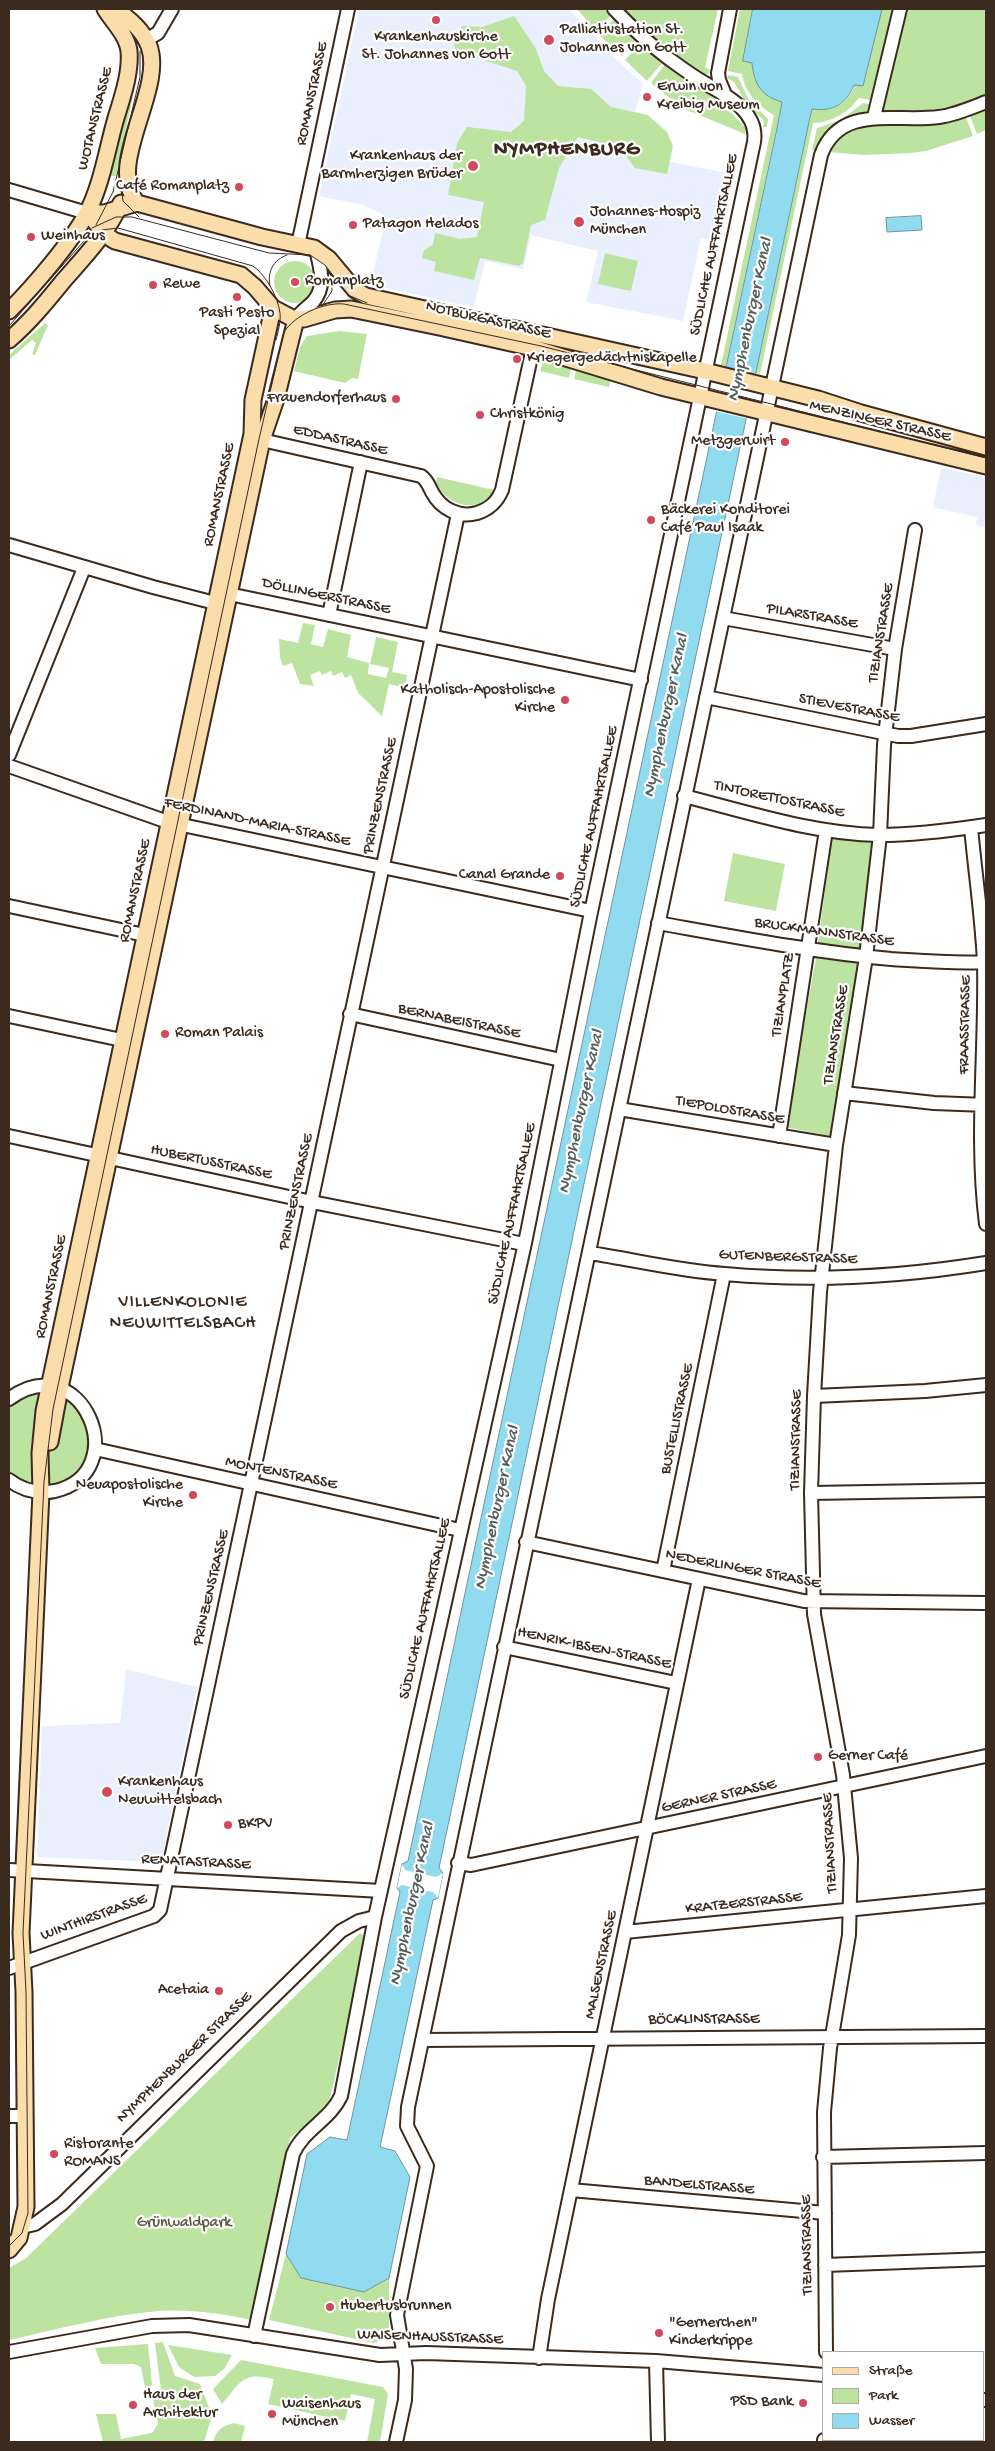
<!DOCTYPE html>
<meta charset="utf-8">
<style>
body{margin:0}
#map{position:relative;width:995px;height:2451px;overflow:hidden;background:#fff;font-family:"Gochi Hand",sans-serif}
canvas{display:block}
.frame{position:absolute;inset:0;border:10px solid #3b2a1e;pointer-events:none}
.legend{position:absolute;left:822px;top:2351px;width:162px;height:90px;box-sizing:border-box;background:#fff;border:1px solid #b1aaa5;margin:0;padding:6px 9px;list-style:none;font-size:15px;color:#3b2a1e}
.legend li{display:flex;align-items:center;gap:10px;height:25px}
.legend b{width:25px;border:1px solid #b1aaa5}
</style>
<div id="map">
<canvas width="995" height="2451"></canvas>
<div class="frame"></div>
<ul class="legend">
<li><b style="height:6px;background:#fbddab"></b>Straße</li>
<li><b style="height:14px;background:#bce4a0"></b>Park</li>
<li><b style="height:14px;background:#91dbf1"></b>Wasser</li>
</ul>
</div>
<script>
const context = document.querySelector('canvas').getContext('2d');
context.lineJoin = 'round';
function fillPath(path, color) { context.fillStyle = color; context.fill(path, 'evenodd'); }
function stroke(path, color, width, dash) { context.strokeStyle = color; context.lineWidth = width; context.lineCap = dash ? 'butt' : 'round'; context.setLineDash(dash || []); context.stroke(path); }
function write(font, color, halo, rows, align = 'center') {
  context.font = font + ' "Gochi Hand",sans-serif'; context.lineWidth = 4.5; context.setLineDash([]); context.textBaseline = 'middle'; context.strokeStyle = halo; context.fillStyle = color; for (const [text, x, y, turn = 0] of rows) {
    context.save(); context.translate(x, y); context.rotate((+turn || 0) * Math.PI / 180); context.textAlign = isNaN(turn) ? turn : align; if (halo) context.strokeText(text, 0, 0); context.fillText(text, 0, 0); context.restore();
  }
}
const built = new Path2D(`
 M359,9H569L617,60L643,84L628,137L657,159L731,174L717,241L701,238L683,321L586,302L598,251L531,235L523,269L485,261L474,307L370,285L383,231L380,230L383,214L363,205L319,196Z
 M941,467L986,478V527L976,525L977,517L933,507Z
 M126,1669L197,1687L161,1862L37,1857L42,1726L120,1723Z`);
const green = new Path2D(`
 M577,9H604L610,16L596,31Z
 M621,9H718L705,67L710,70L708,74C692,78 634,21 621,9Z
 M740,9H753L743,60L752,62C753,79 765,97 782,102L726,366L721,365L774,115C758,106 745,93 742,74L728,71Z
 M882,9H893L870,100L859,98C849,112 831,123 813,123L760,374L756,373L812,109C833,112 847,104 855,85L863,86Z
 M907,9H986V94C949,111 922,112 882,111Z
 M514,16L536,49L544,71L558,86L591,89L611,107L648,115L667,132L673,146L667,174L635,168L619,147L578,137L559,168L545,220L531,225L523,263L519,266L480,258L474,280L434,271L436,262L422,258L424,250L433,245L435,233L460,239L477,237L484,202L448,195L457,143L467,127L511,132L524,121L526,86L517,71L467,55L455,49L453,36L463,26L482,27Z
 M614,19L635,41L622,56L598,34Z
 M640,44L662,63L647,81L625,60Z
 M665,65C696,87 722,99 746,129L745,134L682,108L652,84V81Z
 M728,75L738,77L748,98L768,119L767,127H763L764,121L744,100L734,82L727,78Z
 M131,81L136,82L116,176H107Z
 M863,103L872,105L871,109L848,119L816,151L812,150L817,128L841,120Z
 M986,109V130L977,134L970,116Z
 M966,117L973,136L926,151L910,153L864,155L827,152C846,125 858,126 888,122L890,125C917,127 940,124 966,117Z
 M605,253L638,261L631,291L598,284Z
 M274 282a21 21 0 1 1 42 0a21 21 0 1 1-42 0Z
 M45,323L48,325L35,355L32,354L36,343L32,340L9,360V355Z
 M339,331L367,334L358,379L352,378L345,383L294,371L300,347L307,336Z
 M543,361L571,368L569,378L540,371Z
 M576,370L611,379L609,387L574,379Z
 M437,477L494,490C481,516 444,506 436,481Z
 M303,623L315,625L311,644L323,647L328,629L351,635L347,657L369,663L368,674L386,678L389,668L370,664L376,637L398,642L392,672L407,675L405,688L389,684L382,716L358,693L351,675L345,678L342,672L333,676L331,671L322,675L320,671L310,675L314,686L300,684L292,663L283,666L280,657L279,639L298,643Z
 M832,837L872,838L859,962L831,1136L785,1127L816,958Z
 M733,853L785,864L776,911L724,901Z
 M40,1392C47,1394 56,1394 63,1397C70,1400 75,1407 80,1413C115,1456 51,1512 9,1474V1406L31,1394Z
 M360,1933L367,1938L328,2107L290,2138L252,2320C218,2313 183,2308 149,2312C101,2317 55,2330 9,2340V2268L26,2258Z
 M286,2254L301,2278L364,2292L389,2278V2337L374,2343L269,2320Z
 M163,2342L175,2376L200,2384L212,2416L204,2442H103L96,2414H116L121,2439L152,2433L158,2424L153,2400L161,2390L155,2343Z
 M148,2344L152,2385L146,2391L141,2367L134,2364H101L95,2348Z
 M168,2345L232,2355L224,2369L215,2376L194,2377L179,2367Z
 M241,2360L383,2387L388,2394L380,2442H367L375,2399L351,2394L345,2421L268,2404L274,2379C242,2371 241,2382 222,2404L213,2389Z
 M234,2423L245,2426L241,2442H213C217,2429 221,2427 234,2423Z`);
const water = new Path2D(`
 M753,9H882L863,86L854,85C846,104 833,112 812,109L809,122L439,1868L443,1873L438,1898L433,1900L380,2147L395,2151L410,2177L389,2278L364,2292L301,2278L286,2254L307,2154L330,2137L347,2140L400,1892L397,1888L402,1864L408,1861L777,128L782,102C761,96 754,84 752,63L743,61Z
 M921,216L922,230L887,232L886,218Z`);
const pier = new Path2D(`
 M723,366L758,374L749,419L714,411Z
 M402,1864L405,1870L436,1877L443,1873L438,1898L433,1892L402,1885L397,1888Z`);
const minor = new Path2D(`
 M146,40L158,33L172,9
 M724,92L719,80L718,73L730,9
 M874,117L900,9
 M9,190L87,213
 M298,245L348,9
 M296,319C300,312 307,308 313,302C327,286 320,268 316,249
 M253,438L421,476C427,480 429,486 432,492C441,509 459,518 477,513C490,509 497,502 502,490L533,348
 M9,545L153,587L215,603L229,594L641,680
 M329,615L361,462
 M723,618L895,649
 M706,697L898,736H911L986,724
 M9,755L84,568
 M9,766L168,822L591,911
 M684,796C747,812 814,834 879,835C913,835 953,830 986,825
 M971,827C975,872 982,918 984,963C986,1051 975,1137 986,1224
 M9,906L154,937
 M658,923C736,937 813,952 891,959C923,961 955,964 986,962
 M350,1014L561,1060
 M9,1016L131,1042
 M844,1093L934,1103L986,1105
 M619,1109L836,1145
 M9,1136L312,1202L524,1244
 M779,1136L826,830
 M590,1253C635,1260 680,1271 725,1274C813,1282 900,1277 986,1263
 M814,1396L925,1391L986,1385
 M9,1399C82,1345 135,1472 55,1491C38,1494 22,1490 9,1480
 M95,1449L460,1530
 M811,1493L986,1490
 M526,1542L804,1601L986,1603
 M663,1571L724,1274
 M504,1647L676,1683
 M458,1863L471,1865L986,1756
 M9,1870L381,1891
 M625,1932L986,1896
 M9,1968L154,1916L160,1910L458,514
 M422,2040L986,2036
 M9,2116H25
 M823,2157L986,2153
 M571,2190L825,2213
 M22,2227L35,2224L62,2204L341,1931L359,1921L375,1917
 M825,2265L986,2259
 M254,2336L293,2154C303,2130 330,2120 341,2096L375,1917L525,1243L590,917L754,142C759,111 725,95 703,82C691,75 679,66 668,58C648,43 631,27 614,9
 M9,2352L152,2326L189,2325L380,2355L426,2353L656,2361L824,2375
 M826,2352L824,2112L830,2048L849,1935L851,1858L843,1775L814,1614L811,1493L814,1396L820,1292L836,1145L866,957L880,835L884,745L895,649L915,530
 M539,2358L548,2299L699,1579
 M656,2361L658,2442
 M984,2400H986
 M396,2442L405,2400L406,2369L397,2315L427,2166L407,2126L408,2107L821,155C840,103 897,123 939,117C955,115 971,108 986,102
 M824,2442V2440`);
const major = new Path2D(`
 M116,9C129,19 143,30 149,46C165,90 105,164 137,203
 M87,213C97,222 103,235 115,241L241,275L255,287L273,308L292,318L304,319L335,310L351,309L439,327L533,348L661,387L986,466
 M87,213H104L137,203L262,237L314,248L329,259L355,290L366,296L705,371L818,399L861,413L986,447
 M9,311C33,287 71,243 87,213C102,184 107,149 116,118C122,98 131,73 129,51C127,35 113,22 105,9
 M9,340C30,322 47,301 64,280C86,255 107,233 121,203
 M50,1442L61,1383L262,440L276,399L296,319
 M9,2250L19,2238L26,2207L24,1992L21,1933L41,1492L40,1453L44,1411L252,434L253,400L273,308`);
const tram = new Path2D(`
 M120,179L123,201L139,217
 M96,225L113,192L140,77V51
 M92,228L116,217H132L269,253L310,255L325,265L348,295L367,303
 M270,286C267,272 273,260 287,255
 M322,306L332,291L331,275
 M9,326L84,241L102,230L118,228L253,266C266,275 278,297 280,313C281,322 278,332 276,340
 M9,2246L22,2233L28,2213L26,1992L23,1933L44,1482L53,1409L259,439L284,332C295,315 324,302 344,304L541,346L986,458`);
const markers = [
 [436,20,5,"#d1495b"],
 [549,40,6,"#d1495b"],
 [647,97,5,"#d1495b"],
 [473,166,6,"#d1495b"],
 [239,187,5,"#d1495b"],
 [579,222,6,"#d1495b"],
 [353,225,5,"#d1495b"],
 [31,237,5,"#d1495b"],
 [295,282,5,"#d1495b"],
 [153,285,5,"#d1495b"],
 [237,297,5,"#d1495b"],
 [517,359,5,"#d1495b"],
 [396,399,5,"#d1495b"],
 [480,415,5,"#d1495b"],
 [785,442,5,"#d1495b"],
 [651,520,5,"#d1495b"],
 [565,700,5,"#d1495b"],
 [560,876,5,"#d1495b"],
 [165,1034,5,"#d1495b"],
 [193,1495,5,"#d1495b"],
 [818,1757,5,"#d1495b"],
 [107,1792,6,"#d1495b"],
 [228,1825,5,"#d1495b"],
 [219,1991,5,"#d1495b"],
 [54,2154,5,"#d1495b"],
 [330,2307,5,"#d1495b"],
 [659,2333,5,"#d1495b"],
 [803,2403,5,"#d1495b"],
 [133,2405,5,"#d1495b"],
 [272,2414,5,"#d1495b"]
];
const poiNames = [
 ["Palliativstation St.",560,31],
 ["Johannes von Gott",560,49],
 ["Krankenhauskirche",436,38,"center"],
 ["St. Johannes von Gott",436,56,"center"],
 ["Erwin von",657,88],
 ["Kreibig Museum",657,106],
 ["Krankenhaus der",462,157,"right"],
 ["Barmherzigen Brüder",462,175,"right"],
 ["Café Romanplatz",229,187,"right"],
 ["Johannes-Hospiz",590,213],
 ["München",590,231],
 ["Patagon Helados",363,225],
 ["Weinhaus",41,237],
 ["Romanplatz",305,282],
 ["Rewe",163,285],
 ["Pasti Pesto",237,314,"center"],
 ["Spezial",237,332,"center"],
 ["Kriegergedächtniskapelle",527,359],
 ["Frauendorferhaus",386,399,"right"],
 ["Christkönig",490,415],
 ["Metzgerwirt",775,442,"right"],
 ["Bäckerei Konditorei",661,511],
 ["Café Paul Isaak",661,529],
 ["Katholisch-Apostolische",555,691,"right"],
 ["Kirche",555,709,"right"],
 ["Canal Grande",550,876,"right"],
 ["Roman Palais",175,1034],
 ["Neuapostolische",183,1486,"right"],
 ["Kirche",183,1504,"right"],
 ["Gerner Café",828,1757],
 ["Krankenhaus",118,1783],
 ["Neuwittelsbach",118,1801],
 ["BKPV",238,1825],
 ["Acetaia",209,1991,"right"],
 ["Ristorante",64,2145],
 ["ROMANS",64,2163],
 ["Hubertusbrunnen",340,2307],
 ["\"Gernerchen\"",669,2324],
 ["Kinderkrippe",669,2342],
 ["Haus der",143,2396],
 ["Architektur",143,2414],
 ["PSD Bank",793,2403,"right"],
 ["Waisenhaus",282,2405],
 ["München",282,2423]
];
const streetNames = [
 ["ROMANSTRASSE",313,94,-78],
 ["WOTANSTRASSE",96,119,-76],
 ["SÜDLICHE AUFFAHRTSALLEE",715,245,-78],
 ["NOTBURGASTRASSE",488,321,13],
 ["MENZINGER STRASSE",880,422,13],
 ["EDDASTRASSE",340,441,13],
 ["ROMANSTRASSE",220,495,-78],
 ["DÖLLINGERSTRASSE",326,597,12],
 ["PILARSTRASSE",812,617,10],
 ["TIZIANSTRASSE",882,633,-81],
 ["STIEVESTRASSE",849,709,11],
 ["PRINZENSTRASSE",381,796,-78],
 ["TINTORETTOSTRASSE",779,800,12],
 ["SÜDLICHE AUFFAHRTSALLEE",595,817,-78],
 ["FERDINAND-MARIA-STRASSE",257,823,12],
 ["ROMANSTRASSE",136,891,-78],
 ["BRUCKMANNSTRASSE",824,933,8],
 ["TIZIANPLATZ",784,995,-81],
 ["BERNABEISTRASSE",459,1022,12],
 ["FRAASSTRASSE",966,1025,-89],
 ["TIZIANSTRASSE",837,1035,-81],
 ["TIEPOLOSTRASSE",730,1111,10],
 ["HUBERTUSSTRASSE",211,1163,12],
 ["PRINZENSTRASSE",297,1192,-78],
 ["SÜDLICHE AUFFAHRTSALLEE",513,1214,-78],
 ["GUTENBERGSTRASSE",788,1258,2],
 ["ROMANSTRASSE",52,1287,-78],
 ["BUSTELLISTRASSE",678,1419,-78],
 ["TIZIANSTRASSE",797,1440,-89],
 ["MONTENSTRASSE",281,1474,12],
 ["NEDERLINGER STRASSE",743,1570,11],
 ["PRINZENSTRASSE",212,1588,-77],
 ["SÜDLICHE AUFFAHRTSALLEE",426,1609,-77],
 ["HENRIK-IBSEN-STRASSE",594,1649,12],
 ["GERNER STRASSE",719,1797,-12],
 ["TIZIANSTRASSE",831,1843,-93],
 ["RENATASTRASSE",196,1863,3],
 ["KRATZERSTRASSE",744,1904,-6],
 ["WINTHIRSTRASSE",94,1918,-20],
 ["MALSENSTRASSE",602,1965,-78],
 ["BÖCKLINSTRASSE",704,2021],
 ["NYMPHENBURGER STRASSE",185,2058,-44],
 ["BANDELSTRASSE",699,2186,5],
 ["TIZIANSTRASSE",808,2245,-91],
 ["WAISENHAUSSTRASSE",430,2338,2]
];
const parkNames = [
 ["Grünwaldpark",184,2224]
];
const waterNames = [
 ["Nymphenburger Kanal",751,320,-78],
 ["Nymphenburger Kanal",667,716,-78],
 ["Nymphenburger Kanal",582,1112,-78],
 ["Nymphenburger Kanal",498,1508,-78],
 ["Nymphenburger Kanal",413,1904,-78]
];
const neighbourhoodNames = [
 ["VILLENKOLONIE",183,1303],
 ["NEUWITTELSBACH",183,1324]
];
const districtNames = [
 ["NYMPHENBURG",567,151]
];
fillPath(built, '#eaeffe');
fillPath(green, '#bce4a0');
fillPath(water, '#91dbf1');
stroke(water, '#6f949d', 1);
fillPath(pier, '#fff');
stroke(minor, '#3b2a1e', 16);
stroke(major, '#3b2a1e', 19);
stroke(minor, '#fff', 12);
stroke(major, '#fbddab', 15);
stroke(tram, '#3b2a1e', 1);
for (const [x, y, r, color] of markers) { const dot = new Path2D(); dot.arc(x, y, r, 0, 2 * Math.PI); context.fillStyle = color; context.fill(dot); stroke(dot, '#fff', 2); }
write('16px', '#3b2a1e', '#fff', poiNames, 'left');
write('16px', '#3b2a1e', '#fff', streetNames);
write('16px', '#5b583e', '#fff', parkNames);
write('italic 18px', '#555f5d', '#fff', waterNames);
context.letterSpacing = '1px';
write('18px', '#3b2a1e', '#fff', neighbourhoodNames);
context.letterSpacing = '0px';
context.letterSpacing = '1px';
write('bold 21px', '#3b2a1e', '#fff', districtNames);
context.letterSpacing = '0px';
</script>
